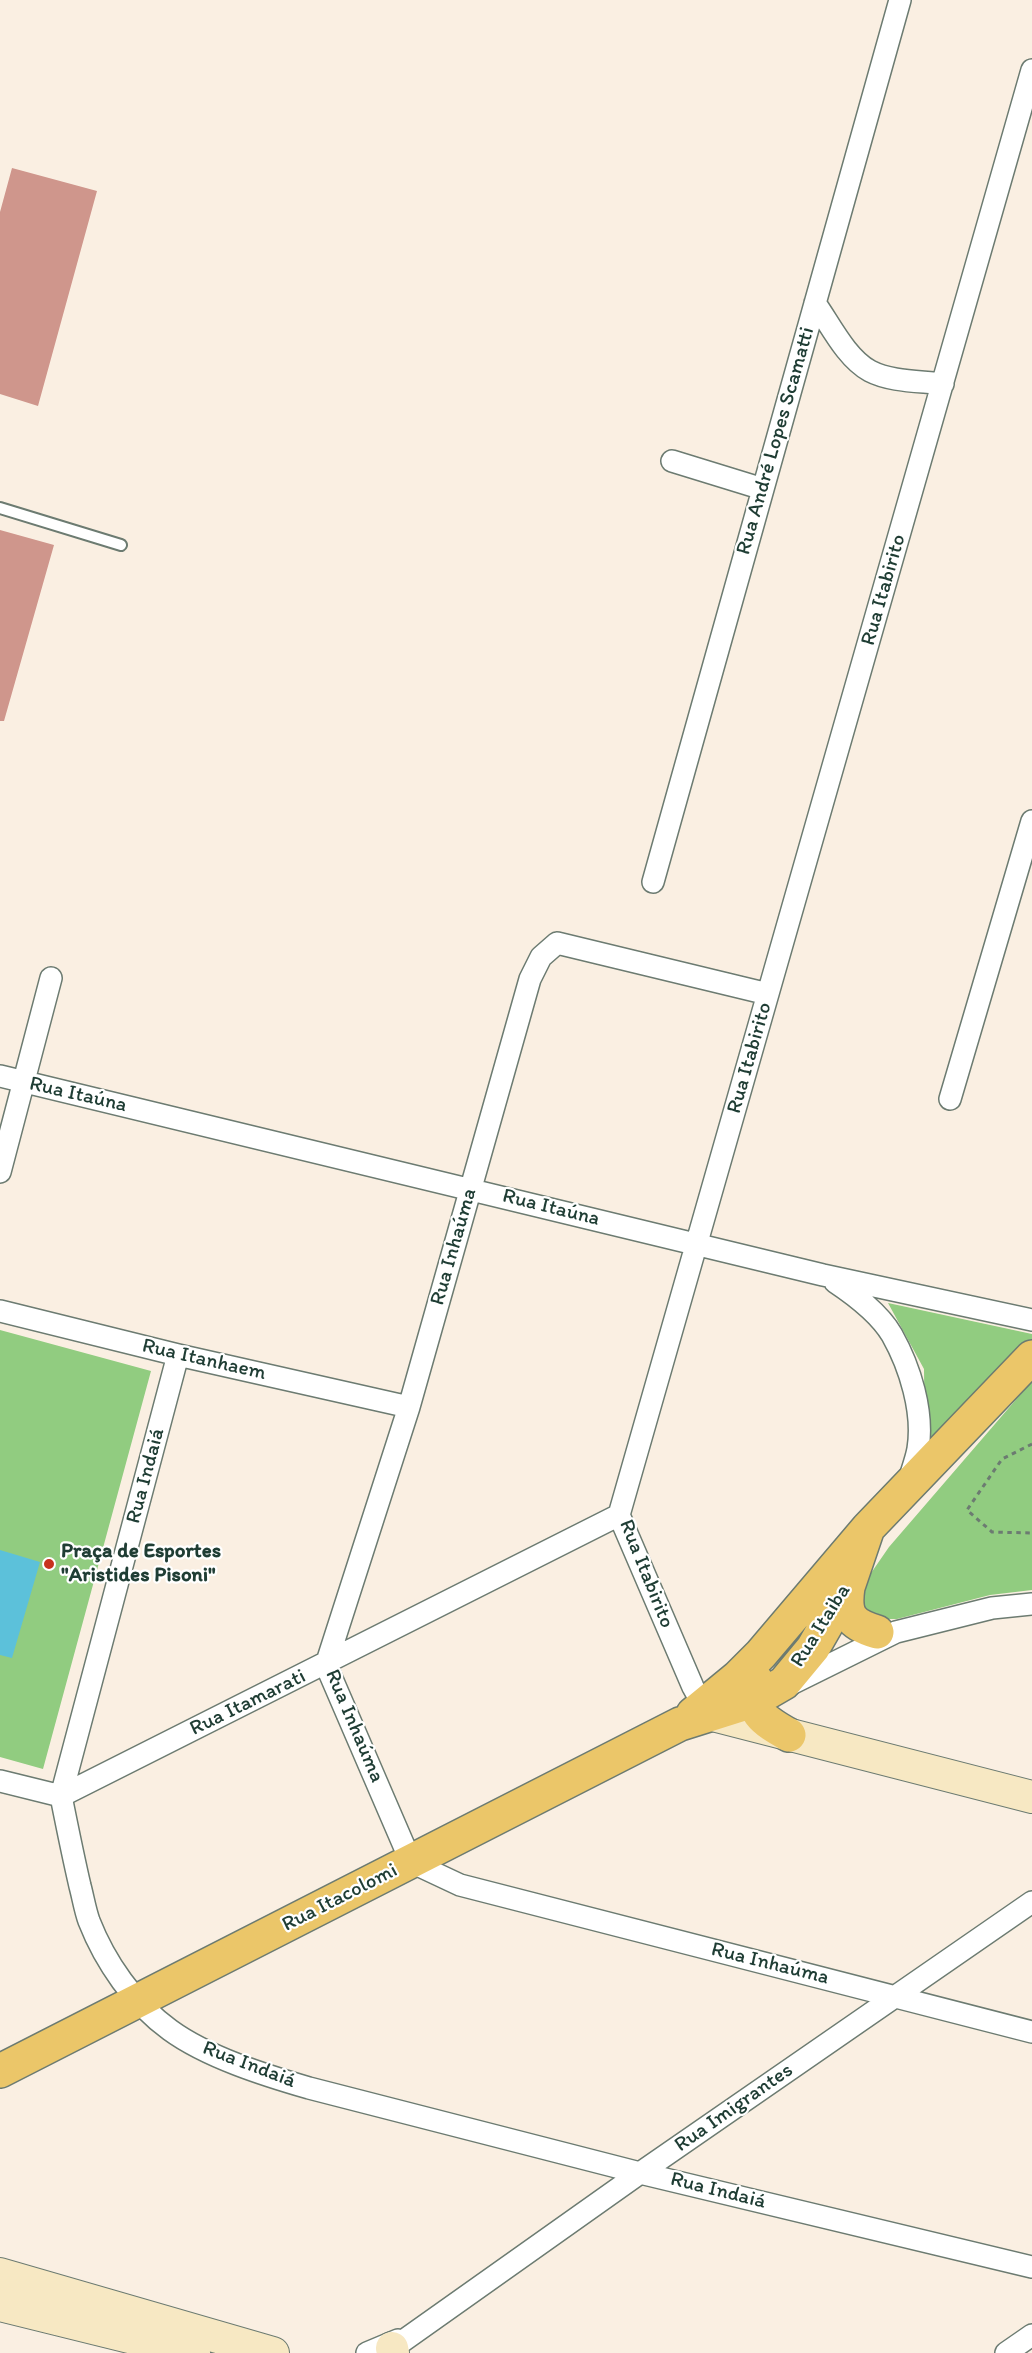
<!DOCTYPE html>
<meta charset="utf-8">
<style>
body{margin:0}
canvas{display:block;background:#faefe2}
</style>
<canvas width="1032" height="2353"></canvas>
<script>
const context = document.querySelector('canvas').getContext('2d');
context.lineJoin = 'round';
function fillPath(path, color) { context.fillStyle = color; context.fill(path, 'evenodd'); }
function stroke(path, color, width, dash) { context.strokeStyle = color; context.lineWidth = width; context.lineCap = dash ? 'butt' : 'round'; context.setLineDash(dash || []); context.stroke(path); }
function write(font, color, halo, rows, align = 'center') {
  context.font = font + ' Itim,sans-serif'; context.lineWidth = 4.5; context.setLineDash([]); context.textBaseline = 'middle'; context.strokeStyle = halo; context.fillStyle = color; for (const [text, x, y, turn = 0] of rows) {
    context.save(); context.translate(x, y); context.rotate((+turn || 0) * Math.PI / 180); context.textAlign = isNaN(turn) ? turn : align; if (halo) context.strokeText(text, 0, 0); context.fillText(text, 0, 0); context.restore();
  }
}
const green = new Path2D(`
 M888,1303L1032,1334V1345L925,1461L924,1369Z
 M0,1330L151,1371L43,1769L0,1757Z
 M1032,1381V1590L990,1595L897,1619H882L860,1612V1589L889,1547Z`);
const water = new Path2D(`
 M0,1550L40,1562L12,1658L0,1655Z`);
const building = new Path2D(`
 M12,168L97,191L38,406L0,394V212Z
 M0,530L54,545L4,721H0Z`);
const path = new Path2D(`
 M1032,1444L1002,1459L967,1510L992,1532L1032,1533`);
const lane = new Path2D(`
 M0,508L121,545`);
const street = new Path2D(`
 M815,303C830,324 846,358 870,371C891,382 921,381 943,384
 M672,461L763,489
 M653,882L900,0
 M768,994L557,943L541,957L530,979L409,1407L326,1665L411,1862L460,1885L1032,2032
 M0,1076L823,1275L1032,1320
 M950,1099L1032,821
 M0,1172L51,978
 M835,1282C856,1296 879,1313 892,1335C910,1367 924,1412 918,1449C916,1460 912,1470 909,1480
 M0,1311L178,1355L409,1407
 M178,1355L61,1796C67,1826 73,1856 80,1886C83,1897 85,1910 89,1921C105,1962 134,2004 170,2030C207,2057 264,2075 309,2088L640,2173L1032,2267
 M787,1686L896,1632L992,1608L1032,1604
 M703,1705L693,1687L619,1515L1032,70
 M0,1781L61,1796L619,1515
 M367,2353L398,2340
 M386,2353L640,2173L1032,1902
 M1006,2353L1032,2335`);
const secondary = new Path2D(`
 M704,1706L713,1715L1032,1797
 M0,2274L273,2353
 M0,2305L194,2353
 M392,2348L393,2353`);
const primary = new Path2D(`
 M848,1587C844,1615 850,1624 877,1632
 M756,1680C747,1711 764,1721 789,1735
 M693,1714L738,1677L761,1654L868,1528L1032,1357
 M0,2071L680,1724L753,1701L784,1683L813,1648L848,1587L868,1528`);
const markers = [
 [49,1564,6,"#c8321e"]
];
const streetNames = [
 ["Rua André Lopes Scamatti",776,441,-74],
 ["Rua Itabirito",884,590,-74],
 ["Rua Itabirito",750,1058,-74],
 ["Rua Itaúna",78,1095,13],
 ["Rua Itaúna",551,1208,14],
 ["Rua Inhaúma",454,1247,-74],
 ["Rua Itanhaem",204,1360,13],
 ["Rua Indaiá",146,1476,-75],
 ["Rua Itabirito",646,1574,68],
 ["Rua Itaiba",821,1626,-58],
 ["Rua Itamarati",248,1703,-26],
 ["Rua Inhaúma",354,1726,67],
 ["Rua Itacolomi",340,1898,-27],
 ["Rua Inhaúma",770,1964,14],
 ["Rua Indaiá",249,2065,21],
 ["Rua Imigrantes",734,2108,-35],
 ["Rua Indaiá",718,2191,14]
];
const poiNames = [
 ["Praça de Esportes",61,1552],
 ["\"Aristides Pisoni\"",61,1576]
];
fillPath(green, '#91cc80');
fillPath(water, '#5cc1da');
fillPath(building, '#cf968c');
stroke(lane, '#6c7b71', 14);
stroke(street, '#6c7b71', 24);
stroke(secondary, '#6c7b71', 34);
stroke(primary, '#6c7b71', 36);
stroke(path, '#6c7b71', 3, [4.5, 4.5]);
stroke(lane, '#fff', 10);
stroke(street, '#fff', 21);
stroke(secondary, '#f7e8c3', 32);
stroke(primary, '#ebc669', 33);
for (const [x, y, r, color] of markers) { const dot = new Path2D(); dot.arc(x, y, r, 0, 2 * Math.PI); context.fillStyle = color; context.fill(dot); stroke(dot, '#fff', 2); }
write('21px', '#1f3d34', '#fff', streetNames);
write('bold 21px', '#1f3d34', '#fff', poiNames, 'left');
</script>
